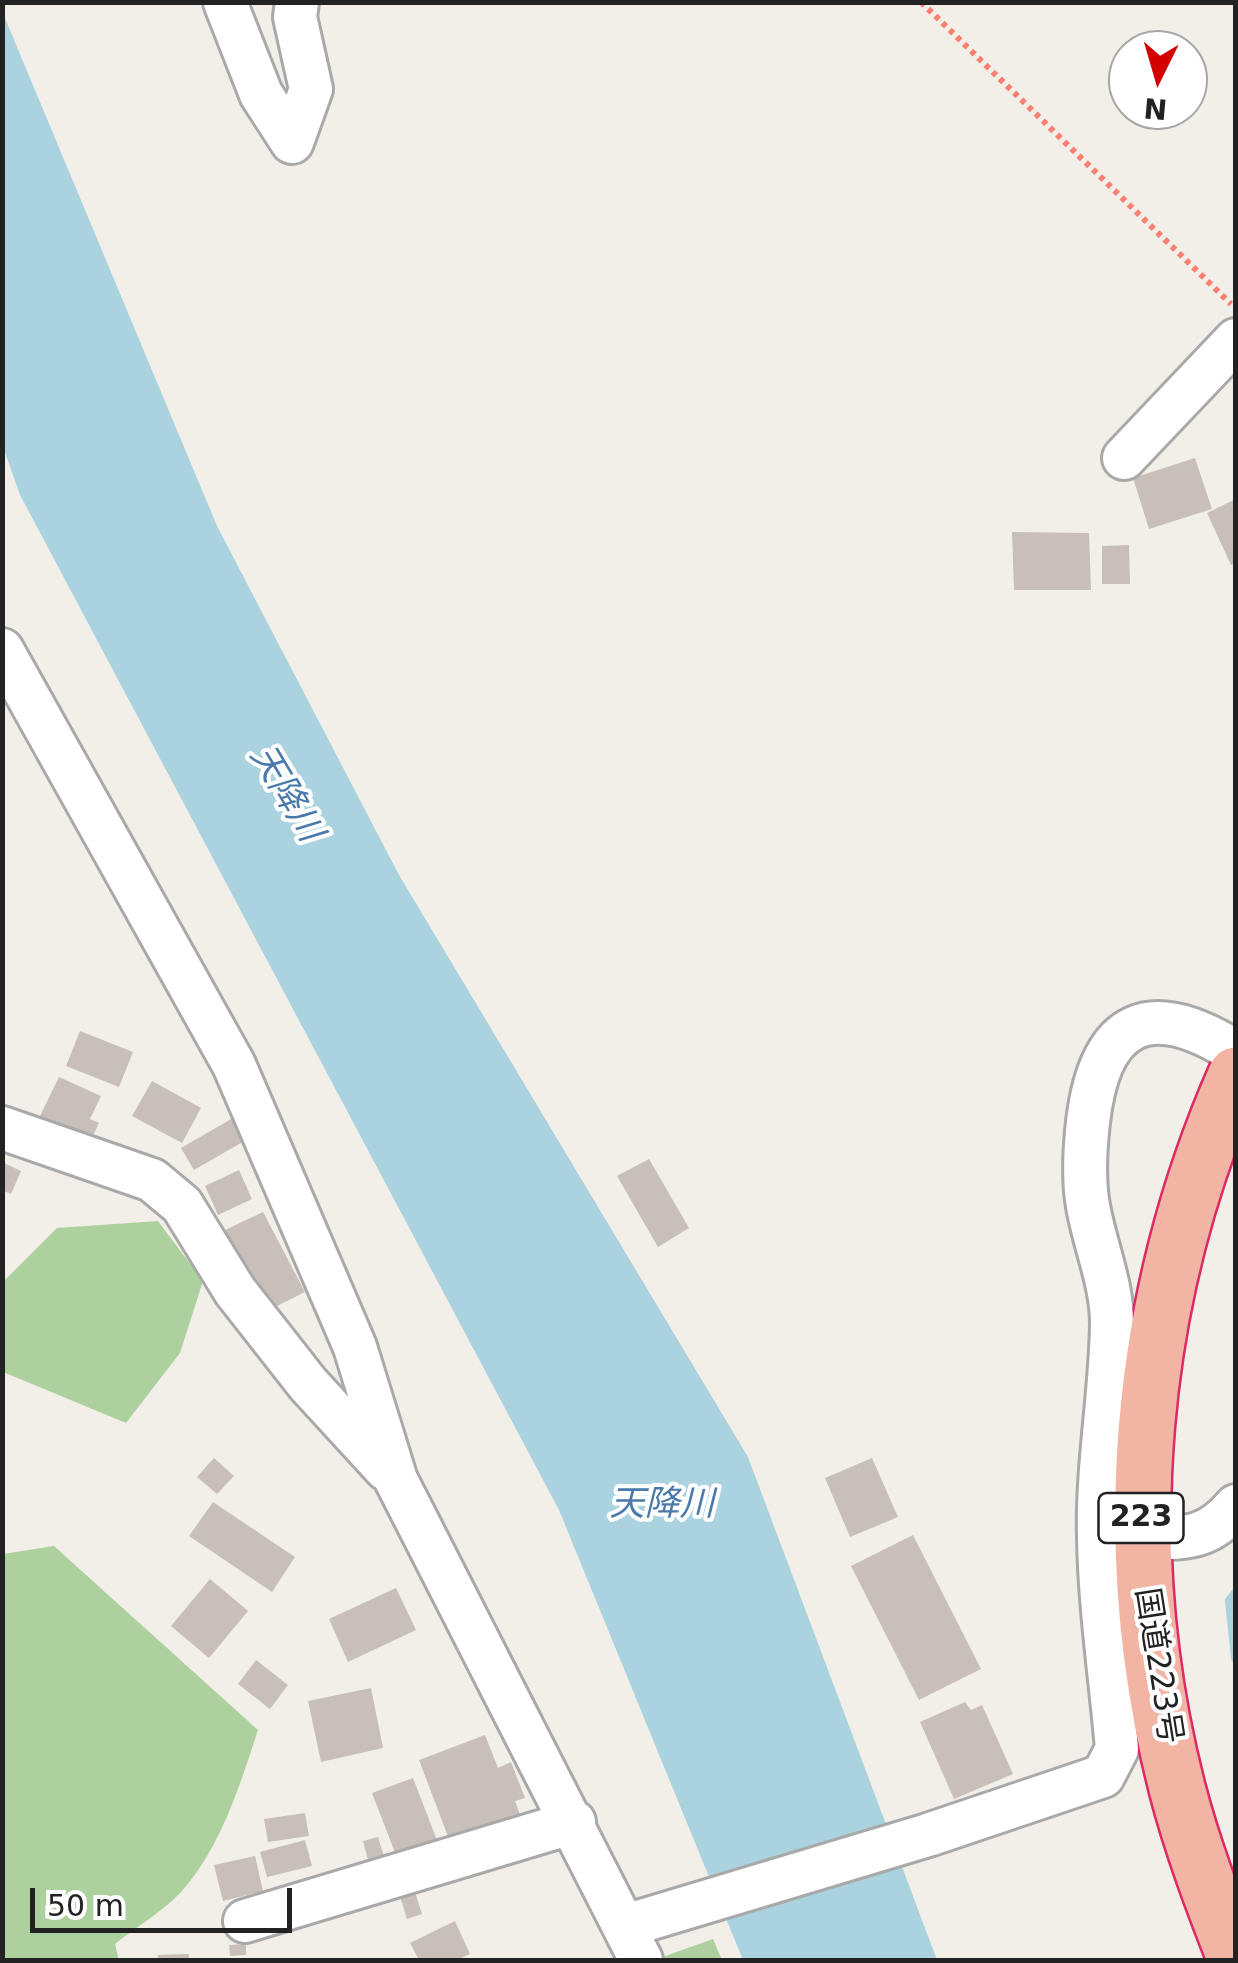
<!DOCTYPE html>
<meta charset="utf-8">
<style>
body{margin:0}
#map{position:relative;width:1238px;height:1963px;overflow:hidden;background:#f2efe9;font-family:"DejaVu Sans",sans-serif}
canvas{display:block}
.frame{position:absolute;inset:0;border:5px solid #222;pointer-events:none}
.north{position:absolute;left:1108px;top:30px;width:100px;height:100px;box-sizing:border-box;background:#fff;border:2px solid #a7a7a7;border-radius:50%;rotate:185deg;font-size:28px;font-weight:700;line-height:40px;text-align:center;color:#222}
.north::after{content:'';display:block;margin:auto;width:35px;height:45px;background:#d40000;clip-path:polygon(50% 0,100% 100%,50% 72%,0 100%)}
.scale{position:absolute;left:30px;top:1888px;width:262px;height:45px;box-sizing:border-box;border:5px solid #222;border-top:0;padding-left:12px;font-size:30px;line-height:35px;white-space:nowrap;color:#222;-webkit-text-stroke:8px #fff;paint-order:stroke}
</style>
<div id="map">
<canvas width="1238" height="1963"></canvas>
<div class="frame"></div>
<div class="north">N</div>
<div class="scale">50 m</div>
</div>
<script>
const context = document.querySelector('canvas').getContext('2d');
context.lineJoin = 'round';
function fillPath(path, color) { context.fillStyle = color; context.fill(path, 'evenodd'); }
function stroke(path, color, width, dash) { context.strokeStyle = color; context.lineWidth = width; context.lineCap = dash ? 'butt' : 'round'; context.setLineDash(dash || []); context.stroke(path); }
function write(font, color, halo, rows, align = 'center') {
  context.font = font + ' "DejaVu Sans","Noto Sans JP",sans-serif'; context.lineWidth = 8; context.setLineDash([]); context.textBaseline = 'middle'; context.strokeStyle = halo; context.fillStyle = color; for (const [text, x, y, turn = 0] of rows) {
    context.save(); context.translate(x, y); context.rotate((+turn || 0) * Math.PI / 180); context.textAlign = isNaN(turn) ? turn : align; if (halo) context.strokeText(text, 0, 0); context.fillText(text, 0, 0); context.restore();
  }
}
const forest = new Path2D(`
 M158,1221L203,1281L180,1353L126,1423L3,1372V1282L57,1228Z
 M54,1546L258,1730C240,1785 221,1847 182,1891C164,1911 136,1927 115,1944L119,1960H3V1554Z
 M713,1939L722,1960H654Z`);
const water = new Path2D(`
 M2,11L217,526L399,875L748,1457L937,1960H743L559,1510L20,495L2,444Z`);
const stream = new Path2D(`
 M1236,1593L1230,1601L1236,1658`);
const building = new Path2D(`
 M1195,458L1212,509L1149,529L1133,478Z
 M1236,499V563L1231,565L1207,513Z
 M1012,532L1089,533L1091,590H1014Z
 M1129,545L1130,584H1102V546Z
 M80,1031L133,1052L119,1087L66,1066Z
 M59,1077L101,1096L90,1119L99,1123L91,1140L40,1116Z
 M152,1081L201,1108L182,1143L132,1116Z
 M233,1118L246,1140L194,1170L181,1148Z
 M649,1159L689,1228L658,1247L617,1176Z
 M2,1162L21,1171L11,1194L2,1190Z
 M239,1170L252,1199L218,1215L205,1186Z
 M263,1212L305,1292L267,1311L225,1230Z
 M214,1458L234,1476L217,1494L197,1477Z
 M872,1458L898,1517L850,1537L825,1478Z
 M213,1502L295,1557L272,1592L189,1536Z
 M913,1535L981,1669L919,1700L851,1566Z
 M210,1579L248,1611L209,1658L171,1626Z
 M396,1588L416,1630L348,1662L329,1619Z
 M256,1660L288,1685L270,1709L238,1684Z
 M371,1688L383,1748L321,1762L308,1701Z
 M965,1702L971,1710L982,1705L1013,1774L954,1799L920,1722Z
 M485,1735L498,1768L511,1762L525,1798L515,1801L522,1820L452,1847L419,1760Z
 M413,1778L440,1848L399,1863L372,1793Z
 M305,1813L309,1836L268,1842L264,1819Z
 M378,1837L385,1860L369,1864L363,1841Z
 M305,1840L312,1866L267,1877L260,1852Z
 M255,1856L263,1891L223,1901L214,1865Z
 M414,1889L422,1914L407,1919L399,1893Z
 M455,1921L470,1954L457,1960H419L410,1943Z
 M246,1944V1955L230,1956L229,1945Z
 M189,1954V1960H158V1955Z`);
const path = new Path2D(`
 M921,2L1231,304`);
const minor = new Path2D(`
 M225,2L261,94L292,142L311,89L295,17L297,2
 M1124,458L1236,340
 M2,650L234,1065L355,1347L396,1480L641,1960
 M2,1128L152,1180L182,1205L235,1291L308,1384L386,1469
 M1140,1538C1184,1538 1207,1541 1236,1506
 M245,1921L574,1822
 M625,1926L928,1835L1103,1776L1117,1749C1111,1679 1100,1607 1099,1537C1097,1466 1111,1395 1112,1324C1112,1283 1095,1246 1088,1206C1083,1178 1085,1149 1088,1122C1100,1020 1149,997 1236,1052`);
const trunk = new Path2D(`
 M1236,1075C1137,1300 1116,1550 1177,1788C1192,1846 1214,1904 1236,1960`);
const shields = [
 [1141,1518,85]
];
const shieldNames = [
 ["223",1141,1518]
];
const streetNames = [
 ["国道223号",1157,1666,81]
];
const waterNames = [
 ["天降川",285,794,59],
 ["天降川",662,1506]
];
fillPath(forest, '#add19e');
fillPath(water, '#aad3df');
stroke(stream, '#aad3df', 10);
fillPath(building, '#c7bfb8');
stroke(minor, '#a9a9a9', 48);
stroke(trunk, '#dc2a67', 60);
stroke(path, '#fa8072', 6, [5, 5]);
stroke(minor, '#fff', 42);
stroke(trunk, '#f2b4a3', 55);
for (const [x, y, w] of shields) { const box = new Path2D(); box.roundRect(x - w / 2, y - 25, w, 50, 8); context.fillStyle = '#fff'; context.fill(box); stroke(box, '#222', 2.5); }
write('bold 30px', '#222', null, shieldNames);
write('32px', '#222', '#fff', streetNames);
write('italic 35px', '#4a7aab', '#fff', waterNames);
</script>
